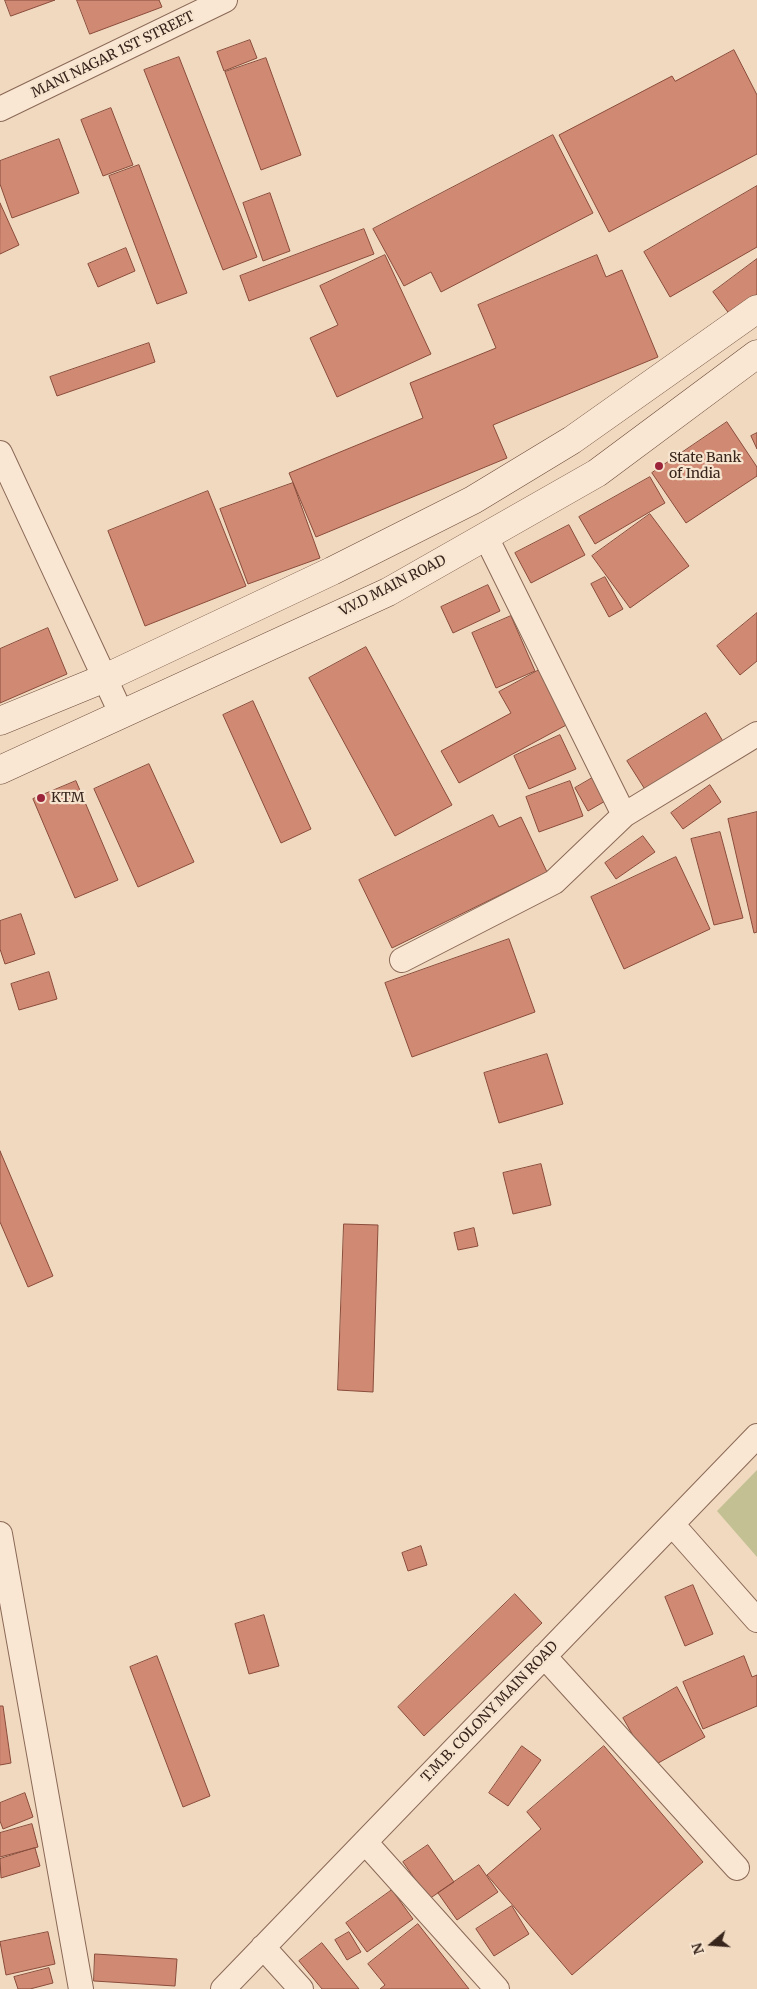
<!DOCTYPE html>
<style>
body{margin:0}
#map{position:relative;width:757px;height:1989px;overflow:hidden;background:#f0d9bf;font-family:Merriweather,serif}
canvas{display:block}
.north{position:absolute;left:687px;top:1919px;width:50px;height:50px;-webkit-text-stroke:4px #f7e4cf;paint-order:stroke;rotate:252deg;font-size:14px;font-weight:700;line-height:20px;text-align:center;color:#38251c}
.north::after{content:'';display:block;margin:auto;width:18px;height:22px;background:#38251c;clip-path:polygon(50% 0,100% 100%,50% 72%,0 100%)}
</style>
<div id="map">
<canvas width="757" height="1989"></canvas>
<div class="north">N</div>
</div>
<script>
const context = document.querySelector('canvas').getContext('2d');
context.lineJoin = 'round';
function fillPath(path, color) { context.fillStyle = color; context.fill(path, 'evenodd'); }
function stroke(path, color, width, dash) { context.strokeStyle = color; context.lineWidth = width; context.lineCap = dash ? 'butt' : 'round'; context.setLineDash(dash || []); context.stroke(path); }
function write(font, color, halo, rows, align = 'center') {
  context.font = font + ' Merriweather,serif'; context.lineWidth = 4.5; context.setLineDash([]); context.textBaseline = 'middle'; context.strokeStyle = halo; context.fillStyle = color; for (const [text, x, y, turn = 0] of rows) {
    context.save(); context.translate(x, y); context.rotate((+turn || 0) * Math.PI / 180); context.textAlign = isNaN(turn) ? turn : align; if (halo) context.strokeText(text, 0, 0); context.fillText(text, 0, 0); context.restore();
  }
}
const cemetery = new Path2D(`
 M757,1470V1557L717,1511Z`);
const building = new Path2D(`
 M5,0H55L11,16Z
 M77,0H159L162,7L90,34Z
 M250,40L257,58L224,71L217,52Z
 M734,50L757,95V154L609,232L559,135L672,76L675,81Z
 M179,57L257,257L223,270L144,70Z
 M266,58L301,155L261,170L225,72Z
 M111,108L133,165L103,176L81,120Z
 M553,135L593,213L441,292L431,272L404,286L373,229Z
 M59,139L79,193L12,218L0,184V161Z
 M139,165L187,293L157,304L109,176Z
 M757,186V247L670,297L644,252Z
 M270,193L290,251L263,261L243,203Z
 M0,203L19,245L0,254Z
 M364,229L374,254L249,301L240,276Z
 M126,248L135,271L98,287L88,264Z
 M385,255L431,354L337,397L310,338L338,325L320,286Z
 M597,255L606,277L622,270L658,357L493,425L507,458L316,537L289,473L423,418L410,383L496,348L478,305Z
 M757,259V301L733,319L713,292Z
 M149,343L155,362L57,396L50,377Z
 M727,422L757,467V476L686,523L652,473Z
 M757,433V449L751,436Z
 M650,477L665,503L595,544L579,517Z
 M293,483L320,558L248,584L220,509Z
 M208,491L246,586L145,626L108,531Z
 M650,514L689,566L630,608L592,556Z
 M569,525L585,555L531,583L515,553Z
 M605,577L623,609L609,617L591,584Z
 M488,585L500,611L453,633L441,607Z
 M757,613V661L740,675L717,646Z
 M511,616L535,671L496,688L472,633Z
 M48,628L67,674L0,703V649Z
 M366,647L452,805L395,836L309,678Z
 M541,669L570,723L459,783L441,751L511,713L499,692Z
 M253,701L311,829L281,843L223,715Z
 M706,713L724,743L646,791L627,761Z
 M560,735L576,769L529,789L514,756Z
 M149,764L194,862L138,887L94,789Z
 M594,777L607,800L588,811L575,788Z
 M76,781L118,880L75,898L33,799Z
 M570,781L583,816L539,832L526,797Z
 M710,785L721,802L683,829L671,813Z
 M757,812V932L754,933L728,819Z
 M493,815L499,827L521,817L547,872L392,948L359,880Z
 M720,832L743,918L714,925L691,839Z
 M643,836L655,852L616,879L605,863Z
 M676,857L710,929L624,969L591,897Z
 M21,914L35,954L5,964L0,949V921Z
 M509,939L535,1012L412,1057L385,983Z
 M49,972L57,999L19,1010L11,984Z
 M547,1054L563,1104L499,1123L484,1073Z
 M0,1151L53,1276L28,1287L0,1222Z
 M541,1164L551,1205L513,1214L503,1173Z
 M344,1224L378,1225L373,1392L338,1390Z
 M474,1228L478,1246L458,1250L454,1233Z
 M421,1546L427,1565L408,1571L402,1553Z
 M693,1585L713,1634L685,1646L665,1597Z
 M515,1594L542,1623L424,1736L398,1707Z
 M264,1615L279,1666L249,1674L235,1624Z
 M157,1656L210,1796L183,1807L130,1667Z
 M744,1656L752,1677L757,1675V1706L703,1729L683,1682Z
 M677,1687L705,1737L651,1767L623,1718Z
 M0,1706H3L11,1763L0,1765Z
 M522,1746L541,1760L508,1806L489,1793Z
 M604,1746L703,1862L572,1975L487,1875L541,1829L527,1812Z
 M25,1793L33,1817L3,1829L0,1821V1803Z
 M32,1824L38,1847L0,1857V1833Z
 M428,1845L454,1882L429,1899L403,1862Z
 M35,1848L40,1866L1,1878L0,1859Z
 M479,1865L498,1892L457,1920L438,1893Z
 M392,1890L413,1919L367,1952L346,1923Z
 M512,1906L529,1934L494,1956L476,1929Z
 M418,1924L469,1989H380L385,1985L368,1964Z
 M48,1932L55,1964L6,1975L0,1942Z
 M349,1932L361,1952L347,1960L335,1940Z
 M322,1943L359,1989H322L299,1961Z
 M95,1954L177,1959L175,1986L94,1981Z
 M49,1968L53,1983L30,1989H18L14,1977Z`);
const street = new Path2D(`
 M0,109L225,0
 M0,453L121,713
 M624,815L757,734
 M402,960L554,882L624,815L486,537
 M672,1524L757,1620
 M0,1534L81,1989
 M544,1656L737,1868
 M365,1842L497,1989
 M263,1947L301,1989
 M223,1989L757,1436`);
const secondary = new Path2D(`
 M0,721L105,678L332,571L473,500L572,440L757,309
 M0,770L388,592L597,473L757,354`);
const markers = [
 [659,466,5,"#9c243a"],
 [41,798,5,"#9c243a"]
];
const streetNames = [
 ["MANI NAGAR 1ST STREET",113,55,-26],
 ["V.V.D MAIN ROAD",393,586,-27],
 ["T.M.B. COLONY MAIN ROAD",490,1712,-46]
];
const poiNames = [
 ["State Bank",669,458],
 ["of India",669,474],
 ["KTM",51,798]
];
fillPath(cemetery, '#c3c093');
fillPath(building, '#d08973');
stroke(building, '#8a4c3b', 1);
stroke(street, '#8a6957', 26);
stroke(secondary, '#6b4a3a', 29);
stroke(street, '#fae7d3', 24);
stroke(secondary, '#fae7d3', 28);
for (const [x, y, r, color] of markers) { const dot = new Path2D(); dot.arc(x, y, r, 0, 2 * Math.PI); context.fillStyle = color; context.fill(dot); stroke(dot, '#f7e4cf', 2); }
write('14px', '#38251c', '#f7e4cf', streetNames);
write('14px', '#38251c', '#f7e4cf', poiNames, 'left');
</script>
